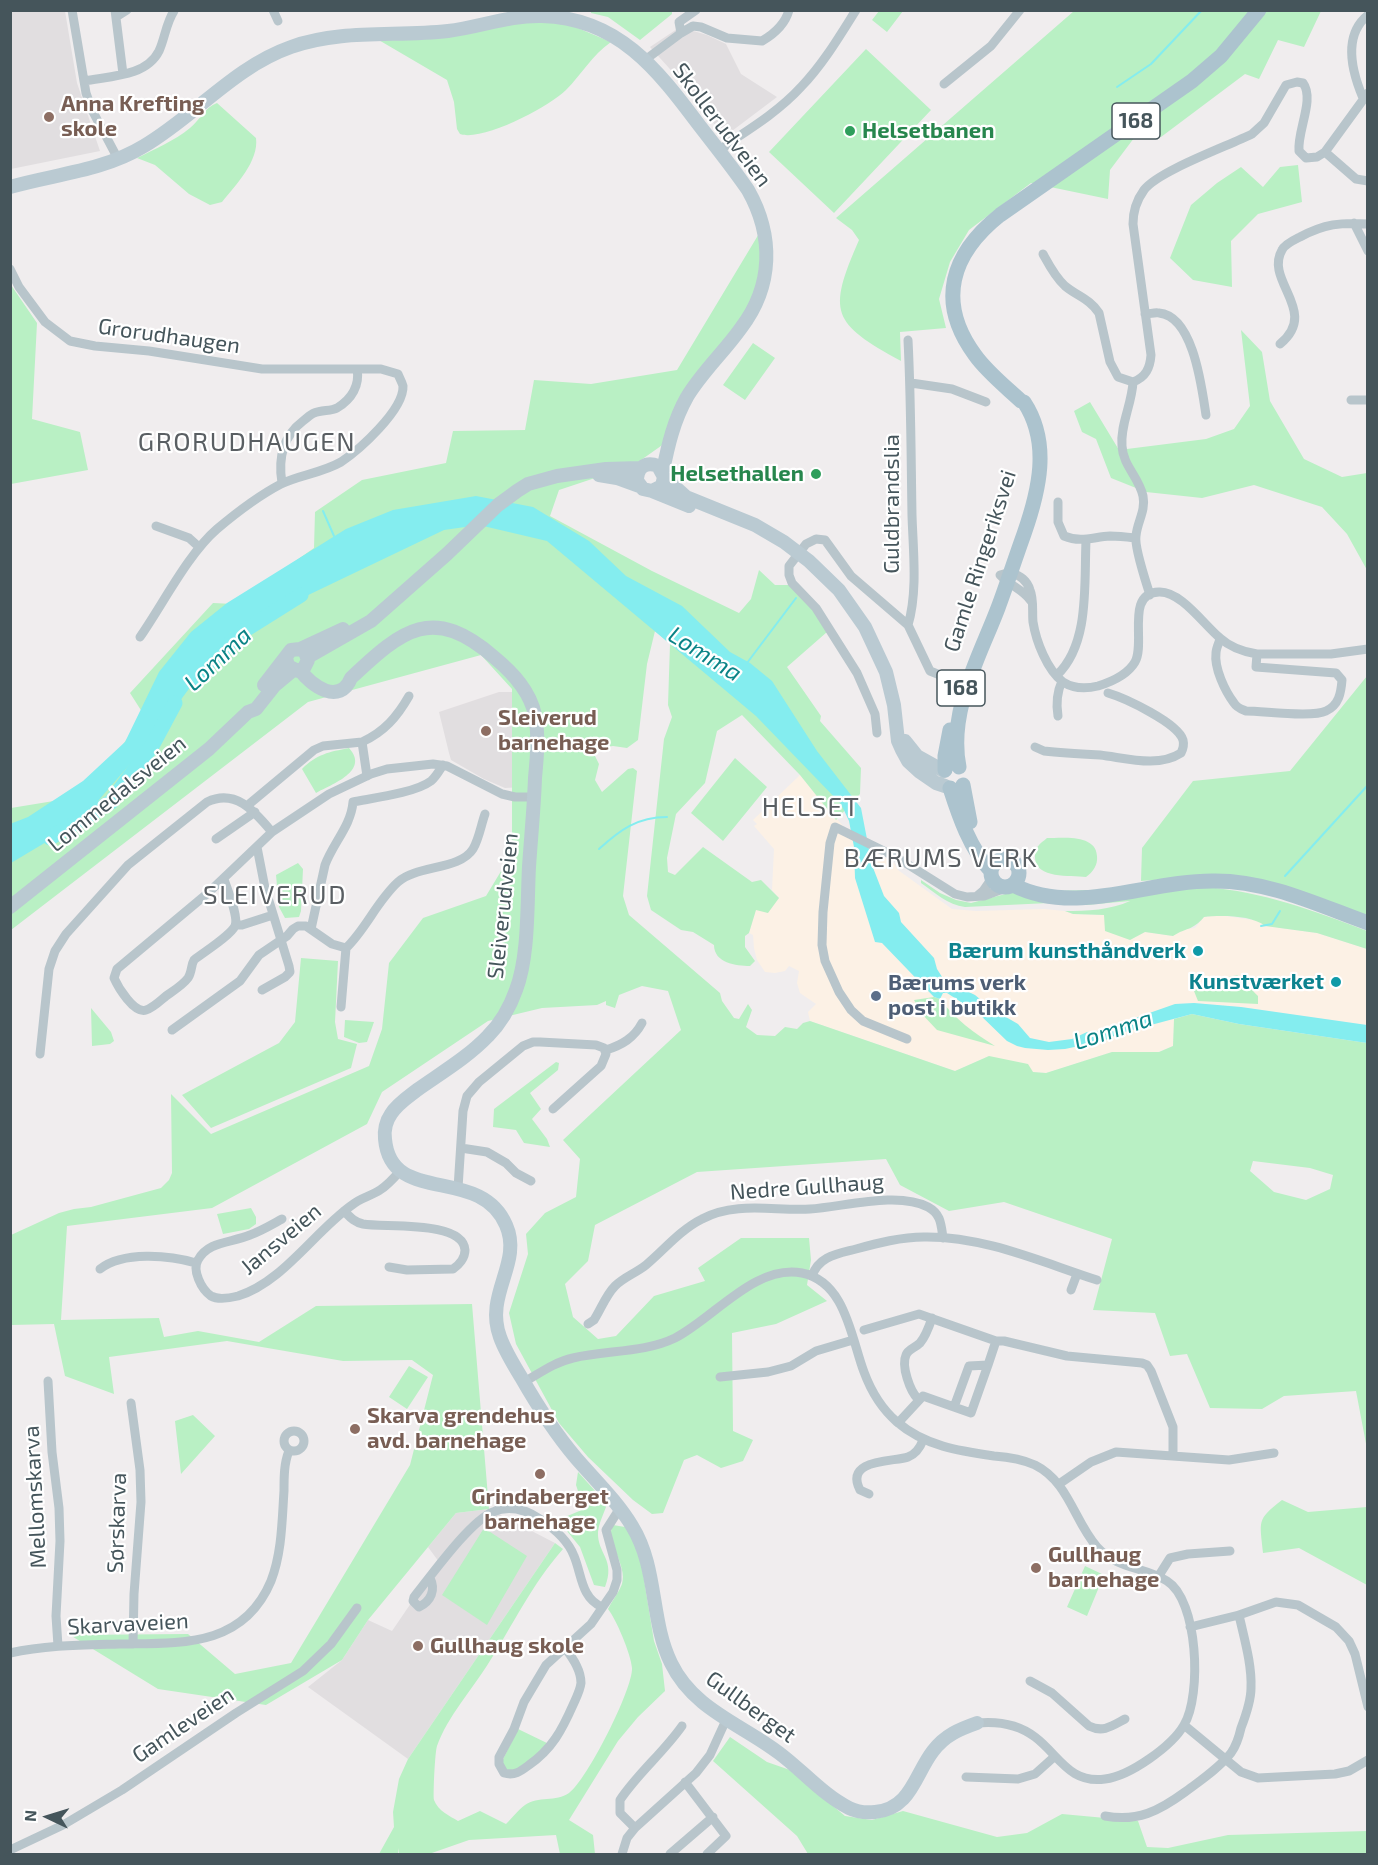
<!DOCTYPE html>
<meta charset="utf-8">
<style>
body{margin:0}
#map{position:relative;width:1378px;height:1865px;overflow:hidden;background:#f0edee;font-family:"Exo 2",sans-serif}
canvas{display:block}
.frame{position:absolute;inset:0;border:12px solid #45555b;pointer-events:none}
.north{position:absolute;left:18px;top:1787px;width:60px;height:60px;-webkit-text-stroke:4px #fff;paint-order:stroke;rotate:274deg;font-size:16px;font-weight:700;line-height:24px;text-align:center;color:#45555b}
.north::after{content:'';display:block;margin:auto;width:21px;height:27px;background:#45555b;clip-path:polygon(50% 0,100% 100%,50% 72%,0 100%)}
</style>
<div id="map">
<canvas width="1378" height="1865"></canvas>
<div class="frame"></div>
<div class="north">N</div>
</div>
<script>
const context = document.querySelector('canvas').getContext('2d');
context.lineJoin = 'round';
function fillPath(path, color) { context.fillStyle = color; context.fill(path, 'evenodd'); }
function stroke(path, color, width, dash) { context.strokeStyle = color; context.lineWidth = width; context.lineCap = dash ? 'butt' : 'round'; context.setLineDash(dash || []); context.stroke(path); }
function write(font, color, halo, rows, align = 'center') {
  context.font = font + ' "Exo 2",sans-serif'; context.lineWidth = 4.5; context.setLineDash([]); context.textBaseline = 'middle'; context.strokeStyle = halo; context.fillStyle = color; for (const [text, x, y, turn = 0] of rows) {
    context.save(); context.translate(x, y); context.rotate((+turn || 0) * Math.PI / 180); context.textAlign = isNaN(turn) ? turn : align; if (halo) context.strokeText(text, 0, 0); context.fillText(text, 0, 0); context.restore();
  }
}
const commercial = new Path2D(`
 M800,775L843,826V835L894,863L898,870L952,909L976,911L1044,909L1065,911L1073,914L1105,915L1130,940L1145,932L1173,936L1182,930L1195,928L1204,917L1219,915L1259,921L1265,926L1317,933L1367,949V1025L1241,1007L1194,1003L1175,1004L1173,1046L1158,1052H1112L1046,1073L1033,1072L989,1056L955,1071L810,1021L808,1012L816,1004L800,993L797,983L799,971L789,966L785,971L775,973L765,972L757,960L754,948L753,935L749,933L756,909L779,898L772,890L774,849L754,826L757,824L753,820Z`);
const education = new Path2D(`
 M11,10L65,11L77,83L100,151L11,169Z
 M680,27L707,35L726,44L741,74L777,97L724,137L688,89L650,47Z
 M499,692H518L522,787L505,788L484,779L451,760L449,753L439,712Z
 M489,1509L555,1543L408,1759L308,1687L342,1660L368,1620L392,1631L439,1562L428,1547L456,1513Z`);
const green = new Path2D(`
 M672,11V14L640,40L608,17L591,13V11Z
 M879,11V10L903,11L887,32L872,20Z
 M1074,11H1321L1304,47L1278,40L1259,79L1245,74L1161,137L1137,134L1110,170L1108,199L1031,183L969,230L950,262L939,299L946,328L900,332L901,361C832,323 827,313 859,240L852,230L836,218Z
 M542,21L573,26L611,42C592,55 582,74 566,90C549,107 482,142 460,134L457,129L454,102L447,80L377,39Z
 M866,49L931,110L834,213L769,152Z
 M217,103L256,138C259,161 236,185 222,202L210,205L189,194L155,165L137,158C155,149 174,141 190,128C200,120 205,107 217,103Z
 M1298,165L1302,202L1258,214L1231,241L1232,287L1193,280L1170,258L1191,205L1217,183L1241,167L1263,187L1280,167Z
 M760,232L767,267L751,315L681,408L668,441L634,465L559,490L550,516L652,571L739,613L751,599L759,570L775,585H791L813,610L827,632L787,667L821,716L820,721L861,768L860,794L836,820L800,775L742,715L717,731L705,783L676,814L667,858L668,872L675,875L703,847L752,882L761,880L779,898L768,913L756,910L749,933L745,936V947L755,961L750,966C736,966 714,963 714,945L693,932L681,930L651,910L647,896L664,739L672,717L668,705L670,644L655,631L647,664L638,740L627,748L613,746L598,748L594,754L599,764L595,780L602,792L628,769L633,768L637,771L623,896L629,915L720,993L722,1001L734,1018L739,1019L748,1004L752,1010L746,1027L757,1035L775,1036L785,1027L797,1029L803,1023L810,1021L955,1071L989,1056L1028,1064L1033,1072L1046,1073L1112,1052H1159L1173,1046L1174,1019L1192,1014L1239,1024L1367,1043V1449L1356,1391L1284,1396L1262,1409L1210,1408L1187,1354L1170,1356L1155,1313L1093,1310L1112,1239L1004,1202L949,1211L900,1185L886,1159L697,1172L595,1225L588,1261L565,1284L573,1317L598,1339L616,1336L654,1296L705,1281L698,1268L741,1238H809L811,1260L807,1285L827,1301L776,1324L732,1333L733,1431L753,1440L743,1461L721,1468L697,1455L684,1460L663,1513L652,1514L633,1500L588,1457L559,1423L516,1344L509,1313L528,1254L526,1234L545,1213L576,1197L580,1159L563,1140L681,1030L668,991L642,986L619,995L615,1008L606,1005V1001L597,1005L542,1008L488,1021L382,1092L367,1124L212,1208L67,1226L61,1320L159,1318L164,1337L198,1331L259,1342L316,1306L472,1304L489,1509L456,1513L368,1620L342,1660L266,1705L158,1689L70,1635L188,1634L235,1674L291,1663L410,1465L433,1375L412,1360L343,1361L227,1341L109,1357L114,1394L65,1376L54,1324L11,1325V1235L59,1213L74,1209L91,1207L161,1188L169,1180L172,1173L171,1094L211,1134L369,1066L382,1029L389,963L423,918L486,896L512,853V689L481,655L308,702L11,930V808L72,798L119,750L144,715L130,693L213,603L234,604L314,548L315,512L362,480L446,463L453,431L525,430L534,380L591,384L677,370ZM1253,1161L1310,1168L1333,1175L1330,1189L1306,1200L1274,1192L1250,1171Z
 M11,285L37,323L32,419L80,432L88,470L11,484Z
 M1241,330L1262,352L1270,401L1304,459L1342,477L1367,473V570L1347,534L1322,507L1254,485L1202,498L1146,492L1111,478L1096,439L1082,432L1074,411L1090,402L1119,450L1206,439L1234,429L1250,406Z
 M753,343L775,358L745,400L723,385Z
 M1367,676V920L1206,876L1141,881L1142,848L1193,781L1290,771Z
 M349,748C370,771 332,784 316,793L302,769C317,754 329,752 349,748Z
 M735,758L767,787L723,841L691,813Z
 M1047,838C1063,838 1096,834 1097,856C1098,865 1093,872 1086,877C1070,875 1036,879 1035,858C1034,847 1040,844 1047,838Z
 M298,863L303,869L301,911L299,917L285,918L279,907L276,875Z
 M921,880L940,893L956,900L971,903L1013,892L1205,887C1264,892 1312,910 1367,931V949L1317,933L1265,926C1252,915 1220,915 1204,917C1192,931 1187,927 1173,936L1145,932L1130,940L1105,931L1104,915L1073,914L1065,911C1087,911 1111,910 1130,901L1086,905L1049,903L965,907C948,905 934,892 921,883Z
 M301,958L338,961L335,1022L338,1039L357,1044L351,1068L211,1128L182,1095L279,1043L295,1022Z
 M1237,975C1246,980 1250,989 1258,996V1004L1198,1001L1192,986Z
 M934,997L940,999C955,1019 974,1033 995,1046L937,1030L921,1013L914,1000Z
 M91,1008L111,1032L114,1041L110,1044L92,1046Z
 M345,1020L374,1022L367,1042L359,1043L344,1037Z
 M556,1062L559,1063L558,1070L530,1093L541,1109L532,1119L547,1139L550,1147L524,1143L516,1130L493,1127L494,1109Z
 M251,1208L256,1217V1224L249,1229L223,1234L217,1214Z
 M409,1366L428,1377L407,1409L389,1397Z
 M193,1415L215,1436L181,1474L175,1421Z
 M578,1472L607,1504C604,1513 599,1523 598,1532C597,1554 616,1559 605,1587L594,1585L580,1547L558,1520L584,1509L576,1485Z
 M1282,1500L1308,1512L1367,1507V1585L1299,1548L1263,1553C1260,1521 1256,1520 1282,1500Z
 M613,1525L625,1527L631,1535L641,1561L654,1641L662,1664L665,1691L638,1717L618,1741L569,1820L593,1835L595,1854H560L556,1835L469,1840L429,1854H399L398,1848V1854H379L394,1827L393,1812L399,1779L408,1759L555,1543L563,1549C532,1584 513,1625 488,1664C471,1691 448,1716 437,1746C435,1751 433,1795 434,1800C438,1811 450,1816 458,1821L480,1811L506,1824C512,1818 518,1810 525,1805C538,1796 556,1802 569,1793C587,1780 633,1689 632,1668C631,1654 616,1619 608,1609C612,1601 619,1592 622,1584C628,1565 604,1540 613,1525Z
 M484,1528L527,1556L487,1625L442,1595Z
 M1085,1566L1104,1575L1087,1616L1067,1607Z
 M518,1729L549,1744L518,1771L505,1770L502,1761Z
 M730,1737L767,1762L790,1770L845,1816L872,1820L903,1811L997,1837L1027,1833L1062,1814L1138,1821L1147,1847L1168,1848L1228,1835L1367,1831V1854H808L797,1836L713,1761Z`);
const water = new Path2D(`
 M476,496L533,507L589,541L626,576L682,606L730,652L750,663L772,681L817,751L861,808L872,865L884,896L899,913L901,922L934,958L937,969L944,980L975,995L992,1009L1018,1024L1030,1038L1049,1042L1072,1039L1087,1032L1099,1031L1124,1024L1138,1017L1175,1004L1194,1003L1241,1007L1367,1025V1043L1239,1024L1192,1014L1121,1033L1103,1041L1065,1049L1048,1050L1025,1048L1017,1046L1007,1041L978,1013L947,993H943L940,999L934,997L882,943L875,942L855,878L854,847L849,821L841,804L756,716L547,541L479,525L444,530L231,632L151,740L97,802L63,832L11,863L10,824L28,817L83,781L125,742L159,672L191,632L227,603L346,529L393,510Z`);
const stream = new Path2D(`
 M1117,87L1151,64L1202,10
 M323,511L334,536
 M747,663L796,598
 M599,849C620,830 637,817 667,817
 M1285,876L1368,785
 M1261,926L1272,924L1280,911`);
const river = new Path2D(`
 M190,681L242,632L301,595
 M50,838L111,802L152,746L175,703`);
const street = new Path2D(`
 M72,10L86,93L92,110L118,159
 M115,10L123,74
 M273,10L278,21
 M116,17L127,10
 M681,33L679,22L696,10
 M645,60L681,33L693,26L701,27L727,38L762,41C774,34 785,25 789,10
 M84,81C109,76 146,77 159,51C165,38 166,23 174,11
 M944,84L991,46L1020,10
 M1363,98C1352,72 1342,36 1368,15
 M720,152L727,144C753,127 780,110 801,87C823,64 839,37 856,10
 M1325,152L1356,179L1368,181
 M1354,223L1368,251
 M1043,254C1049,265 1055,277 1065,286C1077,296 1090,299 1099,313L1110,362L1118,377L1133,382C1146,377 1150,368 1151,355L1133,224C1133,211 1136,201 1144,190C1158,171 1228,146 1252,134L1264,123L1286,85L1297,82L1303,83C1315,99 1297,131 1299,151L1306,158L1317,157L1325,152L1368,93
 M10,269L19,287L45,322L70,341L95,346L149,351L262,369H381L398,374C399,377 402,382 403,386C404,410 359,450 341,462C322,473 299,475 281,484C258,496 236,513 217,529C188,554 163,604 140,637
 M1145,314C1150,314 1155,312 1159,313C1194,316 1202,390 1206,415
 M1280,344C1320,311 1264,281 1282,250C1285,244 1294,240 1300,237C1324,224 1341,222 1368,224
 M1133,382C1132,404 1120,425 1122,446C1123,466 1139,477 1143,496C1146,511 1137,522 1136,536C1134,547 1146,582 1150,595
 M911,383L952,389L986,402
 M1351,400H1368
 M282,483C278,459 282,437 303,421C307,418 311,414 314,413C322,410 331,411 337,408C352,399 360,385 357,369
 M1058,502V522L1064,536C1081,543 1093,537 1110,536C1118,536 1127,537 1135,538
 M156,526L189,538L199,547
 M1031,601C1023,589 1010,586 1000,575L1011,572C1020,576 1027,580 1030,590C1034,599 1032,612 1033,622C1036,641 1047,670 1063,682C1074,689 1086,689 1098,686C1111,682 1128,674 1135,662C1146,643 1125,593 1159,592C1181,591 1204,625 1220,638C1230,647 1244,652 1257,654H1331L1368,649
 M908,625C918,591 913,550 912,515C911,456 911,398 908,340
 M1220,639C1219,643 1216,648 1216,653C1214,668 1225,691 1234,703C1237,708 1241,709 1246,711C1264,711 1312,718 1326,711C1339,705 1341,693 1342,680L1336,673L1256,667L1257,654
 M1057,675C1090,644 1084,583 1086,541
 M1058,716C1056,704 1057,692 1062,681
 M877,733L875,714L857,673L816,608L792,583L789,575V566L806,544L816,539L825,540L851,576L908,625L930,671L940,675
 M1035,747L1044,751C1062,753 1081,754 1100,755C1126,758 1158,768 1181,753C1183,749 1184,744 1183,740C1178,723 1125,698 1108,693
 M367,776L362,742C384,732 397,717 409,696
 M248,805L314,750L323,746L362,742
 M216,839L255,812
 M257,847L265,888L289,966L290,972L285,977L262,990
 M224,879C227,889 239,917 235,926C230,936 204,952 194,960C191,965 192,972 188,978C183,985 173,991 166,996C160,1001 153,1008 146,1010C134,1014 118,987 114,978L117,969L208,893L272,832L329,794L371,774L387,769L433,764L447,766L502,794L515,797H534
 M977,896L983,891L992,878
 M236,925H242L273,915
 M311,929L325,865C333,843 351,826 353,802C373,798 415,793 431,781C436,777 439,771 443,765
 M341,1007L346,948
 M172,1030L240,981L259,955L287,936L293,929L298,926H306L332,944L346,948C366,929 377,901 398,882C417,865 460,870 473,849C479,839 481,825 485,814
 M907,1039L863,1021L851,1010L839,992L825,961L822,945L823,912L830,843L835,827L896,857L955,894L967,897L984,896L1008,887
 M606,1050C622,1045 634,1038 642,1023
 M40,1054L49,969L55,951L66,934L128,865L207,802C236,788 255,812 272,832
 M461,1148L487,1152L506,1163L516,1173L531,1181
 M458,1188L463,1111L467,1096L479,1082L523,1046L533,1042H540L596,1045L604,1048L606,1054L601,1066L553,1109
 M344,1211C350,1217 354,1222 363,1224C384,1228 463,1220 465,1250C465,1258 459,1265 453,1269L407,1270L389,1267
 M282,1219C271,1225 261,1231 250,1235C231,1243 208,1241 198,1260C192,1270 201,1289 211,1296C218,1300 230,1298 238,1296C283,1282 314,1232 352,1205C360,1198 371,1196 380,1190C388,1185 394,1178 400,1171
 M100,1269C123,1251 169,1255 196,1263
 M812,1276C819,1256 837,1254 856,1249C878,1243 901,1237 924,1237C984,1236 1041,1262 1097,1280
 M1071,1290L1077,1274
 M588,1324L594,1320C601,1309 606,1295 615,1286C624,1277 636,1273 646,1265C664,1250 680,1230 702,1219C735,1201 774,1211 810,1209C843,1207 898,1191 928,1207C941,1214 941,1224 943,1238
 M864,1330L919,1314L996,1341H1004L1067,1356L1142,1363L1147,1365L1151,1371L1173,1427V1454
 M720,1377L768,1372L791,1366L816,1351L853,1340
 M48,1381L52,1452L59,1508L60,1541L56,1616L58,1646
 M524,1382C540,1373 555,1362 573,1358C607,1350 644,1353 675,1338C714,1318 755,1264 802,1273C846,1282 851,1338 864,1372C871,1391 882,1409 897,1422C925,1446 959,1451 994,1456C1008,1457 1022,1459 1035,1465C1069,1482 1074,1521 1097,1547C1118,1570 1143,1566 1167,1581C1198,1600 1202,1695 1184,1725C1172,1746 1130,1776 1105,1779C1069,1784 1059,1755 1035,1737C1018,1724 998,1721 977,1723
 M918,1399C910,1391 901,1366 906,1355C908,1349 915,1348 920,1343C926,1336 929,1327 932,1318
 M131,1403L140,1470L141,1502L134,1594L133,1644
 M954,1407L971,1413L988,1365
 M898,1423L923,1396L954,1407L969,1366L988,1365L996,1341
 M284 1441a10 10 0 1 1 20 0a10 10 0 1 1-20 0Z
 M1059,1484L1091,1462L1116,1452L1229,1460L1274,1453
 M869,1494L860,1490C844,1458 895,1462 908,1457C916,1454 920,1448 923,1440
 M1158,1577L1170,1558L1188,1554L1230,1551
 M430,1578C436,1590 431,1601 419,1607L413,1601L414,1597C431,1576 470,1521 493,1512C510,1504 526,1510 540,1519C555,1529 568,1540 574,1556C582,1575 581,1598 602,1607
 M1190,1627L1239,1615L1276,1602L1298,1605L1336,1627L1349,1641L1355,1654L1368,1707
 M566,1649C573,1659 581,1670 581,1683C580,1691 576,1698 573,1705C562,1730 552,1749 529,1765C521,1771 515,1776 504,1773L499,1764V1757L514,1729L524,1702L546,1665L591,1624L613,1592L617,1580V1570L606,1530L620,1508
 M10,1653C46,1645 83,1645 119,1644C180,1643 243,1648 271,1581C282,1553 282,1520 284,1491C284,1477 284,1463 289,1451
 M1030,1681L1052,1693L1089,1726C1103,1733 1112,1726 1125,1719
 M1184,1725L1241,1772L1258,1778L1335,1774L1349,1771L1368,1760
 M966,1777L1018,1779L1035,1774L1054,1757
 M685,1782L726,1836L707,1854
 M1105,1816C1138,1822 1159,1811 1185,1792C1201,1780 1219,1768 1231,1753C1236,1746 1239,1737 1241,1728C1246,1715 1251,1701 1251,1688C1252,1664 1244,1638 1239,1615
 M635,1828L620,1813V1800C638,1773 663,1753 682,1726
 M10,1850L63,1825L122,1790L236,1713L303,1671L331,1644L357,1608
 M622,1854L627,1838L635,1828L696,1773L710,1755L726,1720
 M670,1854L713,1817`);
const secondary = new Path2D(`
 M10,187C55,174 103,171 144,146C195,116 234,67 291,47C342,29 395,37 448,31C480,27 510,15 542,16C618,18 657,69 699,125C716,147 733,168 748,190C774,236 773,286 741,328C724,352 702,372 687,397C674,420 668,445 663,471
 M599,475L617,478L639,486
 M664,477L662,486L652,491L643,489L637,481C637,467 646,461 658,466L664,477L686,497L755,525L784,542L809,561L839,590L865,627L886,672L894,705L898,741L902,750L908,761L920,772L936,783L945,786
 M652,491L689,506
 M300,649L343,629
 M308,657L371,621L447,554L498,505L517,491L528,484L557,476L606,469L640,468
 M300,670C311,686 340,706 351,678C403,629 433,604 495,658C513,673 530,691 535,715C539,736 537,757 535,778C534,807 531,837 529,867C527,904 529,956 516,990C510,1007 501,1023 488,1036C468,1057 441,1073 417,1090C408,1097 397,1104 391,1114C386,1121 384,1131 385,1139C391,1207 480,1164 506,1225C523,1263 484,1294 500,1337C505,1351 513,1364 521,1377C537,1405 554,1432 576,1458C595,1480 617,1501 632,1526C658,1568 650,1620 671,1663C693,1709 741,1724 779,1753C802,1770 823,1795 849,1808C857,1812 866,1813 875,1812C911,1809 915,1774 933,1751C945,1735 960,1729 977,1723
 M264,685L291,650L300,649L305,652L308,660L304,668L298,671L288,666L286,658
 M905,741L917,756L944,771
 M10,907L209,749L248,712L256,709L275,685L293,670`);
const primary = new Path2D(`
 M959,767C948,711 979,658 998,608C1007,584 1015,559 1024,534C1039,491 1051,443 1024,402L1021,401C1006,387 987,372 975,355C936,302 951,254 1000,215L1192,81L1221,56L1259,10
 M945,770V756L950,730
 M963,785L970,822
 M950,788C959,816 970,849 991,871
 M991 873a14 14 0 1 1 28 0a14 14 0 1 1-28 0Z
 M1013,885C1077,917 1147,880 1215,881C1269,881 1318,905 1368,923`);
const markers = [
 [49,117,6,"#8d6e63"],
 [850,131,6,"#2e9e5b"],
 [816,474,6,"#2e9e5b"],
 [486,731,6,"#8d6e63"],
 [1198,951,6,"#0f9aa8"],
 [1336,982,6,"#0f9aa8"],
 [876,996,6,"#5c6f8a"],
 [355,1429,6,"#8d6e63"],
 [540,1474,6,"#8d6e63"],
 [1036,1568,6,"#8d6e63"],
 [418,1646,6,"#8d6e63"]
];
const shields = [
 [1136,121,48],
 [961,688,48]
];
const shieldNames = [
 ["168",1136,121],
 ["168",961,688]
];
const educationNames = [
 ["Anna Krefting",61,104],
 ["skole",61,129],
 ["Sleiverud",498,718],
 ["barnehage",498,743],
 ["Skarva grendehus",367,1416],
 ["avd. barnehage",367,1441],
 ["Grindaberget",540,1497,"center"],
 ["barnehage",540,1522,"center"],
 ["Gullhaug",1048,1555],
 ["barnehage",1048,1580],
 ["Gullhaug skole",430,1646]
];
const streetNames = [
 ["Skollerudveien",722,125,53],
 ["Grorudhaugen",169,336,8],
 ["Guldbrandslia",892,504,-90],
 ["Gamle Ringeriksvei",980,561,-72],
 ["Lommedalsveien",117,794,-39],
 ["Sleiverudveien",503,906,-84],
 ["Nedre Gullhaug",807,1187,-4],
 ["Jansveien",281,1239,-40],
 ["Mellomskarva",35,1497,-93],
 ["Sørskarva",117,1523,-88],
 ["Skarvaveien",128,1624,-3],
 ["Gullberget",751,1707,36],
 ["Gamleveien",183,1725,-34]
];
const leisureNames = [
 ["Helsetbanen",862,131],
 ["Helsethallen",804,474,"right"]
];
const cultureNames = [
 ["Bærum kunsthåndverk",1186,951],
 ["Kunstværket",1324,982]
];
const serviceNames = [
 ["Bærums verk",888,983],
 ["post i butikk",888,1008]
];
const waterNames = [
 ["Lomma",705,654,32],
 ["Lomma",218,659,-43],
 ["Lomma",1113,1030,-18]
];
const quarterNames = [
 ["GRORUDHAUGEN",247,442],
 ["HELSET",811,807],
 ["BÆRUMS VERK",941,858],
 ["SLEIVERUD",275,895]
];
fillPath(commercial, '#fcf1e5');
fillPath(education, '#e1dee0');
fillPath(green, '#b9f0c4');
fillPath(water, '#84edef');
stroke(stream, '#84edef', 2);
stroke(river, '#84edef', 15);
stroke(street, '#b8c5cb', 9);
stroke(secondary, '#bacad2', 14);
stroke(primary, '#acc3ce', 15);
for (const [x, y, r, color] of markers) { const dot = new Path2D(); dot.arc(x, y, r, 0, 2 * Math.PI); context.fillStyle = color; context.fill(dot); stroke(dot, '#fff', 2); }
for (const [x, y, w] of shields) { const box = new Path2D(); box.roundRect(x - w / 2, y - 18, w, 36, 4.5); context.fillStyle = '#fff'; context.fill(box); stroke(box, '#45555b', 1.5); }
write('bold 21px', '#45555b', null, shieldNames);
write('bold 22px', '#785e54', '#fff', educationNames, 'left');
write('22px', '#45555b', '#fff', streetNames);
write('bold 22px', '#27864d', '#fff', leisureNames, 'left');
write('bold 22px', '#0d838f', '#fff', cultureNames, 'right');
write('bold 22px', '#4e5e75', '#fff', serviceNames, 'left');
write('italic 24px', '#0a8386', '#fff', waterNames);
context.letterSpacing = '1.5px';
write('26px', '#5a5f63', '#fff', quarterNames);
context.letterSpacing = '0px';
</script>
